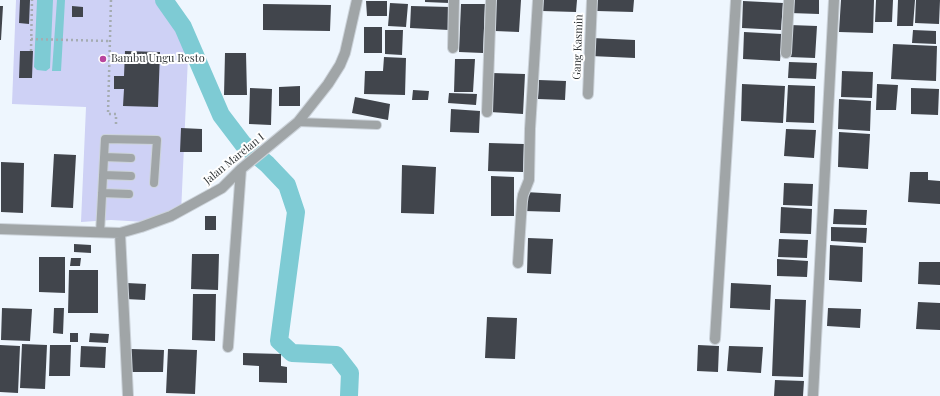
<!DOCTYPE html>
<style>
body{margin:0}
canvas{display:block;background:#eef6fe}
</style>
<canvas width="940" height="396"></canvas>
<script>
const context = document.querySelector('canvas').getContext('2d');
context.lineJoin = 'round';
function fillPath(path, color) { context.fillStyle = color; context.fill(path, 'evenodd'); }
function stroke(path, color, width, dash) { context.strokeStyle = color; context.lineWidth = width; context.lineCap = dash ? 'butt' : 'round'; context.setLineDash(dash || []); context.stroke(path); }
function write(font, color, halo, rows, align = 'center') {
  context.font = font + ' "Playfair Display",serif'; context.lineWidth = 4; context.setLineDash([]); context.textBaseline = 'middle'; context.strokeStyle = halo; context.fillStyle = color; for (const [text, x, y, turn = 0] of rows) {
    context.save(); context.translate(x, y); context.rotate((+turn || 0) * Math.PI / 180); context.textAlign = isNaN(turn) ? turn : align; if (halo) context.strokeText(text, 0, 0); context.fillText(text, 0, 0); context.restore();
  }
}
const green = new Path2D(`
 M16,0H164L183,27L188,57L181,213L145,222L111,220L81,222L86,107L12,104Z`);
const water = new Path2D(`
 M37,0H53L50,68L46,71L37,70L34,67Z
 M57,0H65L61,71H52Z`);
const canal = new Path2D(`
 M164,0L183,27L221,115L243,144L267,164L287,185L296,212L279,341L292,353L336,355L350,373L349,396`);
const building = new Path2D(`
 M20,0H30L29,24L19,23Z
 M425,0H449V3L425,2Z
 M496,0H521L519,32L495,31Z
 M543,0H577L576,12L542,11Z
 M597,0H634L633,12L597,11Z
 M791,0H819V14L790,13Z
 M841,0H874L873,33L839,32Z
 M876,0H893L892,22H875Z
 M898,0H915L913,26H897Z
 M916,0H940L939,24L915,23Z
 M366,1H387V16H367Z
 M743,1L783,3L781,30L742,28Z
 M390,3L408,4L406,27L388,26Z
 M263,4L331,5L330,31L263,30Z
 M461,4H485L483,53L459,52Z
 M0,6H3L1,40H0Z
 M72,6L83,7V17H72Z
 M411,6L450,7L449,30L410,28Z
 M790,25L817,26L815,58L789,57Z
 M364,27H382V53H364Z
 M385,30H403L402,55L385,54Z
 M913,30L936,31V44L912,43Z
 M744,32L782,34L780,61L743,59Z
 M592,38L635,40V58L591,56Z
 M893,44L937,46L936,81L891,79Z
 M20,51H33L32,78H19Z
 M125,51L160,52L158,107L123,106L124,89H114V76H124Z
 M225,53H246L247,95H224Z
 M384,57L406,58L405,95L364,94L365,71H383Z
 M455,59H475L473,92H454Z
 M789,62L817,63L816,79L788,78Z
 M842,71L873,72L872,98L841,97Z
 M492,73L525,74L523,114L490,112Z
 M539,80L566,81L565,100L538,99Z
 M742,84L785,86L783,123L741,121Z
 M877,84L898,85L896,110H876Z
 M788,85L815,86L814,123L786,122Z
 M300,86V106H279V87Z
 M250,88L272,89L271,125L249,124Z
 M911,88L939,89L938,115L911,114Z
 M413,90L429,91L428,100H412Z
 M449,93L477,94L476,105L448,103Z
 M355,97L390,104L388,120L352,113Z
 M839,99L871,101L870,131L838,129Z
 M451,109L480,111L479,133L450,132Z
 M181,128L202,129V152H180Z
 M786,129L816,130L814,158L784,156Z
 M839,132L870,134L868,169L838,167Z
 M489,143L524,144L523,172L488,171Z
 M54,154L76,155L73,208L51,207Z
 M1,162L24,163L23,213L1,212Z
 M402,165L436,167L434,214L401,213Z
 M910,172H928V180L940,181V204L908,202Z
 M491,176L514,177V216H491Z
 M784,183L813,184L812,206L783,205Z
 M525,192L561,194L560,212L524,211Z
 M781,207L812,209L811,234L780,233Z
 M834,209L867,210L866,225L833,224Z
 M205,216H216V230H205Z
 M831,227L867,228L866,243L831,241Z
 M528,238L553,239L551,274L527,273Z
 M779,239L808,240L807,258L778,257Z
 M74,244L91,245V253L74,252Z
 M830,245L863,247L862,282L829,280Z
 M192,254H219L218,290L191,289Z
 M39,257H65V293L39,292Z
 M71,258H81L80,266H70Z
 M777,259L808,261L807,277L777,276Z
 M919,262H940V285L918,284Z
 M69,270H98V313H68Z
 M127,283L146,284L145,300L126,299Z
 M731,283L771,285L770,310L730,308Z
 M193,294H216L215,341L192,340Z
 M775,299L806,300L803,377L772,376Z
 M918,302L940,303V330L916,329Z
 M2,308L32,309L30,341L1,340Z
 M54,308H64L63,334L53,333Z
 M828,308L861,309L860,328L827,326Z
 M487,317L517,318L515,359L485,358Z
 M70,333H78V342H70Z
 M90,333L109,334L108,343L89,342Z
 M22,344L47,345L45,389L20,388Z
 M0,345L20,346L18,393L0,392Z
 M50,345H71L70,376H49Z
 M698,345L719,346L718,372L697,371Z
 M81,346L106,347L105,368L80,367Z
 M729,346L763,347L761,373L727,371Z
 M131,349L164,350L163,372H131Z
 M168,349L197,350L195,394L166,393Z
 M243,353L281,354V366L287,367V383L259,382V366L243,365Z
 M775,380L804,381L803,396H774Z`);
const path = new Path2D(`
 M111,0L108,114H116V127
 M31,39L110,41
 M31,51L32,0`);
const lane = new Path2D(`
 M298,122L377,125
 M104,157L131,158
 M103,175L131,176
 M102,193L129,194
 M100,233L105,139L157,140L154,183`);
const street = new Path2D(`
 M453,48L454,0
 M786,53L789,0
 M588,94L592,0
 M487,112L491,0
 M0,229L120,233L141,227L171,216L222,188L241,169L298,122L328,84L340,65L345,53L357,0
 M120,233L128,396
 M518,263L522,201L523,195L529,180L530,129L538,0
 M715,339L736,0
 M228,347L241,169
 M813,396L834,0`);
const markers = [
 [103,59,4,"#b9459e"]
];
const streetNames = [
 ["Gang Kasmin",578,47,-88],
 ["Jalan Marelan I",234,159,-39]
];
const poiNames = [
 ["Bambu Ungu Resto",111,59]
];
fillPath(green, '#ced1f5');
fillPath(water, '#7ecbd4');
stroke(canal, '#7ecbd4', 18);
fillPath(building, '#41454c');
stroke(lane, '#ccd3da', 10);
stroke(street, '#ccd3da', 12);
stroke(path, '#a5acb1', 2.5, [2, 3]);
stroke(lane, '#a0a5a7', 8);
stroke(street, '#a0a5a7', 10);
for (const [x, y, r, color] of markers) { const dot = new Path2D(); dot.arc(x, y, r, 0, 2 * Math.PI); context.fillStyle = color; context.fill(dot); stroke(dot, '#fff', 1.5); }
write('11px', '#323638', '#fff', streetNames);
write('11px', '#323638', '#fff', poiNames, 'left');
</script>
